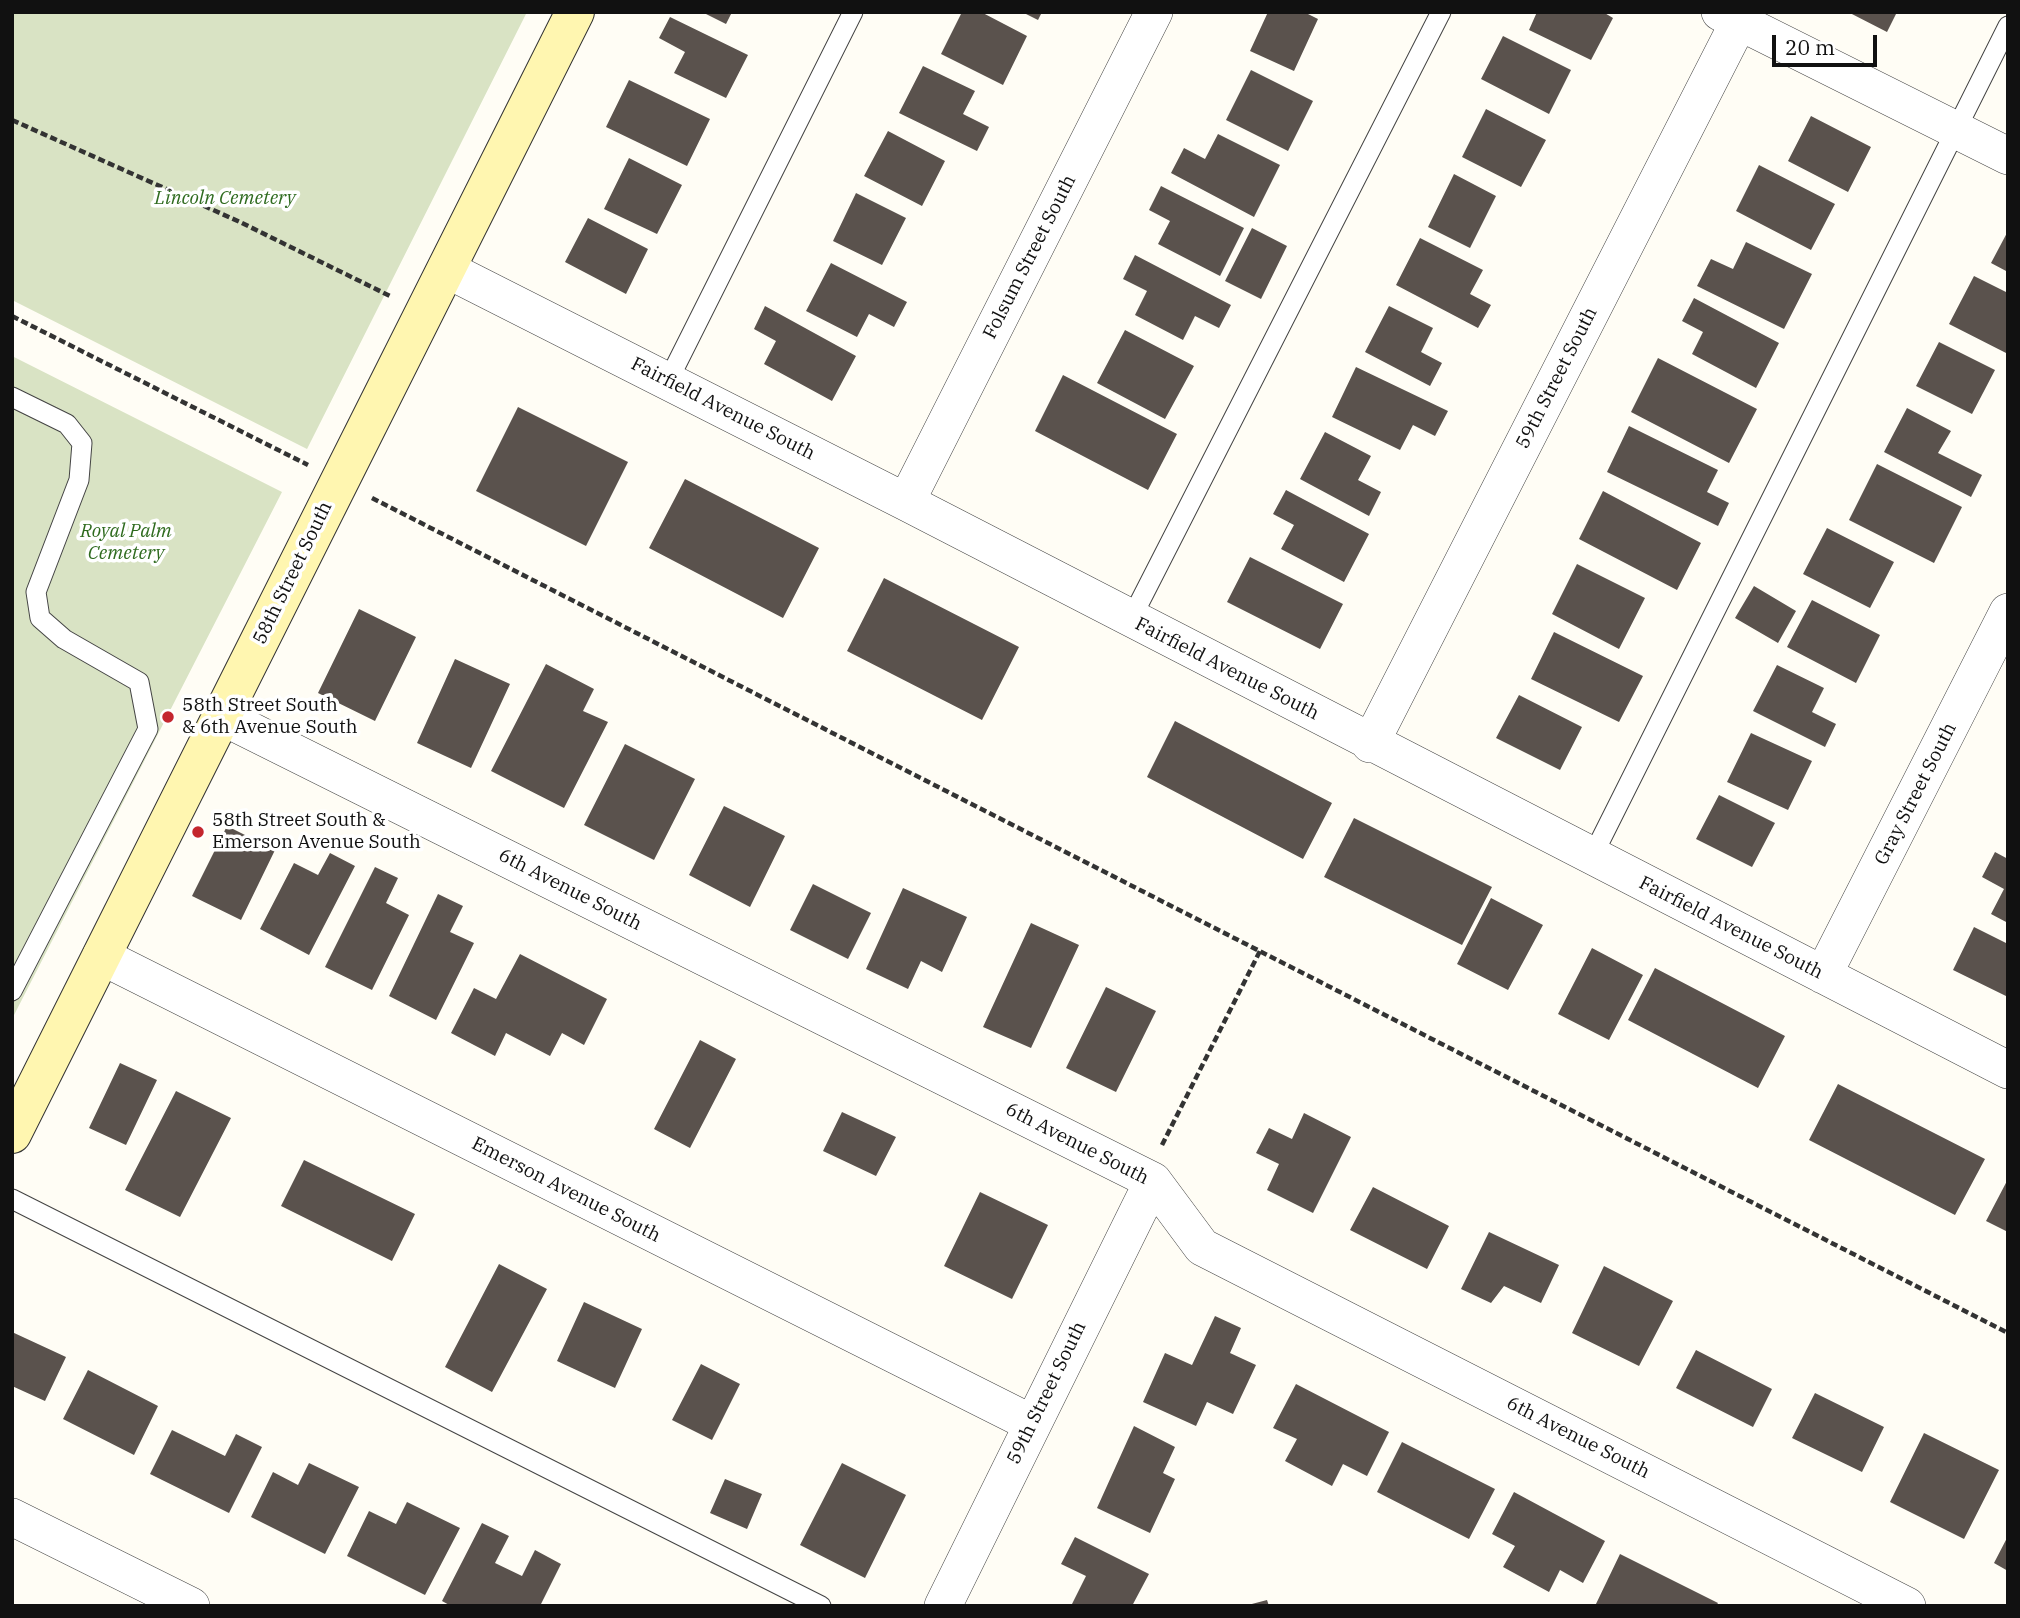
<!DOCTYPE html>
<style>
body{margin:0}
#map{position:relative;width:2020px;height:1618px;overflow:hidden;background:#fffdf5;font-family:"IBM Plex Serif",serif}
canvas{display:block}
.frame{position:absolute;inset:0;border:14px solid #111;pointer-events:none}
.scale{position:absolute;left:1772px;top:35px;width:105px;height:32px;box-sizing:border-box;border:4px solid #111;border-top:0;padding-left:9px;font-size:21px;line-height:24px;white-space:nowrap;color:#111;-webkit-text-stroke:5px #fff;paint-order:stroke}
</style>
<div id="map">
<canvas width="2020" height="1618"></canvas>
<div class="frame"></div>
<div class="scale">20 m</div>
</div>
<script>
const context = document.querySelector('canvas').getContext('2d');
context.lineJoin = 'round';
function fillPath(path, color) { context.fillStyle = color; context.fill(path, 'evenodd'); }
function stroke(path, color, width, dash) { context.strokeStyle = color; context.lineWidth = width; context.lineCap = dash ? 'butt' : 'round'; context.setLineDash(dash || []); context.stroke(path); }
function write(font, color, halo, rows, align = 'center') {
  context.font = font + ' "IBM Plex Serif",serif'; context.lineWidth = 7; context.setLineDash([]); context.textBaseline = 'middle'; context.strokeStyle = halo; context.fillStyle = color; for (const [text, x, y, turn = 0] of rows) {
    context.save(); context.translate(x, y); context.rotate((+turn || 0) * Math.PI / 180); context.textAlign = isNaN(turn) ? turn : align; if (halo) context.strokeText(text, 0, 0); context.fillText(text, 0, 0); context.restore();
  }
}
const cemetery = new Path2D(`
 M12,12H527L307,449L12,300Z
 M12,356L282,492L12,1019Z`);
const building = new Path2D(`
 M702,12H732L726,24Z
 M962,12H981L1027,36L1003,85L941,54Z
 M1022,12H1042L1038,20Z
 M1268,12H1304L1318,19L1294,71L1250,51Z
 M1537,12H1603L1613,18L1591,60L1529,30Z
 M1848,12H1897L1887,32Z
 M670,17L748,55L726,98L674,73L685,52L659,38Z
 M1503,36L1571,70L1549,114L1481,79Z
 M923,66L975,91L963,114L989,127L977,151L899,113Z
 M1251,70L1313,101L1288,151L1226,120Z
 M629,80L710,119L687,166L606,127Z
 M1486,109L1546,140L1521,187L1462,157Z
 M1811,116L1871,147L1848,192L1788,161Z
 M888,131L945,161L922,206L864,176Z
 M1218,134L1280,165L1254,217L1171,173L1184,148L1205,159Z
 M629,158L682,185L657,234L604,209Z
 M1759,165L1835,204L1811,250L1736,211Z
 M1454,174L1496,196L1470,248L1428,227Z
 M1161,186L1244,228L1220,276L1158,244L1170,221L1149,210Z
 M856,193L906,218L882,265L833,241Z
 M588,218L648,249L626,294L565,262Z
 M1252,228L1287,246L1261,299L1225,281Z
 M2008,231V272L1991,263Z
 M1420,238L1483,270L1470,294L1491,305L1478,328L1396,285Z
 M1746,242L1812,274L1784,329L1697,286L1711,259L1733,269Z
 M1135,255L1231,305L1219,328L1195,316L1183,340L1135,315L1147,291L1123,279Z
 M831,263L907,302L894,327L869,314L857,337L806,311Z
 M1974,276L2008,293V354L1949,324Z
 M1694,298L1779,343L1756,388L1692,354L1703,332L1682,321Z
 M765,306L856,356L832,401L764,364L776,341L754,329Z
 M1389,306L1433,328L1421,352L1442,363L1430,386L1365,352Z
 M1125,330L1194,366L1165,419L1097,383Z
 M1939,342L1995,370L1972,414L1916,386Z
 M1658,358L1757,409L1729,463L1631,412Z
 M1356,367L1448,411L1435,436L1413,425L1400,450L1332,417Z
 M1063,375L1177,434L1148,490L1035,431Z
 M518,407L628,462L586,546L476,491Z
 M1907,408L1951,431L1938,453L1982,475L1971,497L1884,452Z
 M1629,426L1718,470L1707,492L1729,503L1718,526L1607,472Z
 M1325,432L1371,456L1358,480L1381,492L1369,516L1300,479Z
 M1877,464L1962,507L1934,563L1849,520Z
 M685,479L819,548L783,618L649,548Z
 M1286,490L1369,534L1344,582L1281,549L1294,525L1273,514Z
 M1603,491L1701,543L1677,590L1579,539Z
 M1827,528L1894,562L1870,608L1803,574Z
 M1250,557L1343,604L1320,649L1227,602Z
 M1577,564L1645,598L1619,649L1552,614Z
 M884,578L1019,647L982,720L847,651Z
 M1754,586L1796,611L1778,643L1735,618Z
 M1812,600L1880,635L1856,683L1787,647Z
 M359,609L416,637L375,721L318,693Z
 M1554,632L1643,676L1619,722L1531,679Z
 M455,659L510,684L471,768L417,743Z
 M546,664L594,689L583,711L608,722L564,808L491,771Z
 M1777,665L1824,688L1812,712L1836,724L1825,747L1753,711Z
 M1519,695L1582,727L1560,770L1496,738Z
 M1175,721L1332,803L1303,859L1147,777Z
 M1751,733L1812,761L1788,810L1727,782Z
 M625,744L695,779L654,860L584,825Z
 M1719,795L1775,823L1752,867L1696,839Z
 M724,806L785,836L750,907L689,875Z
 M1354,818L1492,887L1462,945L1324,877Z
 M227,826L275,850L241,920L192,896Z
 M1995,852L2008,859V923L1991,914L2004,889L1982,877Z
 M330,853L355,866L309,955L260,929L294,863L318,875Z
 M375,867L398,878L386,903L409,915L372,990L325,967Z
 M813,884L871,913L848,959L790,930Z
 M903,888L967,917L942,972L921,961L908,989L866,969Z
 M438,894L463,906L450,932L474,943L436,1020L389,996Z
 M1491,898L1543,925L1508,990L1457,964Z
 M1031,923L1079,945L1031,1048L983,1027Z
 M1974,927L2008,944V997L1953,970Z
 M1592,948L1643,975L1609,1040L1558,1014Z
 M520,954L607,999L584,1045L562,1033L550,1056L506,1033L495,1056L451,1033L474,988L496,999Z
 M1655,968L1785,1036L1758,1088L1628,1020Z
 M1106,987L1156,1011L1116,1092L1066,1068Z
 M700,1040L736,1059L690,1148L654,1129Z
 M120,1063L157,1080L126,1145L89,1128Z
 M1838,1084L1985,1159L1955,1215L1809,1140Z
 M176,1091L231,1118L180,1217L125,1190Z
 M842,1112L896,1137L876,1176L823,1151Z
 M1304,1113L1351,1137L1313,1213L1267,1190L1279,1164L1256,1153L1269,1128L1292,1139Z
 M304,1160L415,1214L392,1261L281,1206Z
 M2008,1179V1232L1986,1221Z
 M1373,1187L1449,1226L1427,1269L1350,1230Z
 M980,1192L1048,1225L1012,1299L944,1266Z
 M1489,1232L1559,1265L1541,1303L1504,1286L1491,1303L1461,1289Z
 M499,1264L547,1289L492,1392L445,1367Z
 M1604,1266L1673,1301L1639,1366L1572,1333Z
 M584,1302L642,1329L615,1388L557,1361Z
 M1215,1316L1241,1328L1230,1353L1256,1365L1233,1414L1207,1402L1196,1426L1143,1402L1165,1353L1192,1365Z
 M12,1332L66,1357L45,1401L12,1386Z
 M1696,1350L1772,1389L1753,1427L1676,1388Z
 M701,1364L740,1384L712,1440L672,1420Z
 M88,1370L158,1406L134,1455L63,1419Z
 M1296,1384L1389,1432L1367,1476L1343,1464L1332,1486L1285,1461L1297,1439L1273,1428Z
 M1815,1393L1884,1427L1862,1472L1792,1438Z
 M1134,1426L1175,1447L1163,1473L1175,1479L1150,1533L1097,1508Z
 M172,1430L225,1456L236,1434L262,1447L229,1513L150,1474Z
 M1924,1433L1999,1470L1964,1539L1890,1502Z
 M1402,1442L1495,1489L1469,1539L1377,1492Z
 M309,1463L359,1487L325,1554L251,1517L273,1472L298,1485Z
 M842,1463L906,1495L865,1578L800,1545Z
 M725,1479L762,1494L747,1529L710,1513Z
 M1514,1492L1605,1541L1583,1583L1560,1570L1549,1592L1503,1567L1515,1546L1492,1534Z
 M407,1502L460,1528L425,1595L347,1556L369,1511L396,1524Z
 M482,1523L509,1536L495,1563L522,1576L535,1550L561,1564L540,1606H451L442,1601Z
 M2008,1536V1571L1994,1563Z
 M1075,1537L1149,1574L1132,1606H1071L1086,1576L1061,1564Z
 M1620,1554L1718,1603L1716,1606H1595Z
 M1267,1600L1269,1606H1249L1248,1605Z`);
const path = new Path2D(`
 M12,120L240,222L392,297
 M12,316L308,465
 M372,498L2008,1333
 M1162,1145L1260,951`);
const lane = new Path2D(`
 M668,381L853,12
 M12,397L67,424L82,443L79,480L36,592L40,618L64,639L139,682L148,729L12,991
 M1131,619L1441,12
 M1592,857L2008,26
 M12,1199L821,1606`);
const street = new Path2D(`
 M1720,12L2008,156
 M446,269L906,502L2008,1070
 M906,502L1154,12
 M221,716L1153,1181L1202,1247L1907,1606
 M1370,744L1744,12
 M101,956L1031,1423
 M1823,975L2008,612
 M12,1517L191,1606
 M943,1606L1153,1181`);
const secondary = new Path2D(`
 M12,1134L575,12`);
const markers = [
 [168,717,7,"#c4262e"],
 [198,832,7,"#c4262e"]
];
const parkNames = [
 ["Lincoln Cemetery",225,199],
 ["Royal Palm",126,532],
 ["Cemetery",126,554]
];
const streetNames = [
 ["Folsum Street South",1030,257,-63],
 ["59th Street South",1557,378,-63],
 ["Fairfield Avenue South",723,409,27],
 ["58th Street South",293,573,-64],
 ["Fairfield Avenue South",1227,669,27],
 ["Gray Street South",1916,794,-63],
 ["6th Avenue South",570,890,27],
 ["Fairfield Avenue South",1731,928,27],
 ["6th Avenue South",1077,1144,27],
 ["Emerson Avenue South",566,1190,27],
 ["59th Street South",1047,1393,-64],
 ["6th Avenue South",1578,1438,27]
];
const poiNames = [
 ["58th Street South",182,706],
 ["& 6th Avenue South",182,728],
 ["58th Street South &",212,821],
 ["Emerson Avenue South",212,843]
];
fillPath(cemetery, '#d9e3c4');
fillPath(building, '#5a524d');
stroke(lane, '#444', 21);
stroke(street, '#444', 38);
stroke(secondary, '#333', 40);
stroke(path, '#333', 4.5, [7, 3.5]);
stroke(lane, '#fff', 19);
stroke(street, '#fff', 37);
stroke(secondary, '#fff6b0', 38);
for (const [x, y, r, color] of markers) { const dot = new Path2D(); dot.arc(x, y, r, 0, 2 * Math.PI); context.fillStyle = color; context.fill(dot); stroke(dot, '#fff', 2.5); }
write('italic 19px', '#2f6b1f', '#fff', parkNames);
write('19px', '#111', '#fff', streetNames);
write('19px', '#111', '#fff', poiNames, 'left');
</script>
